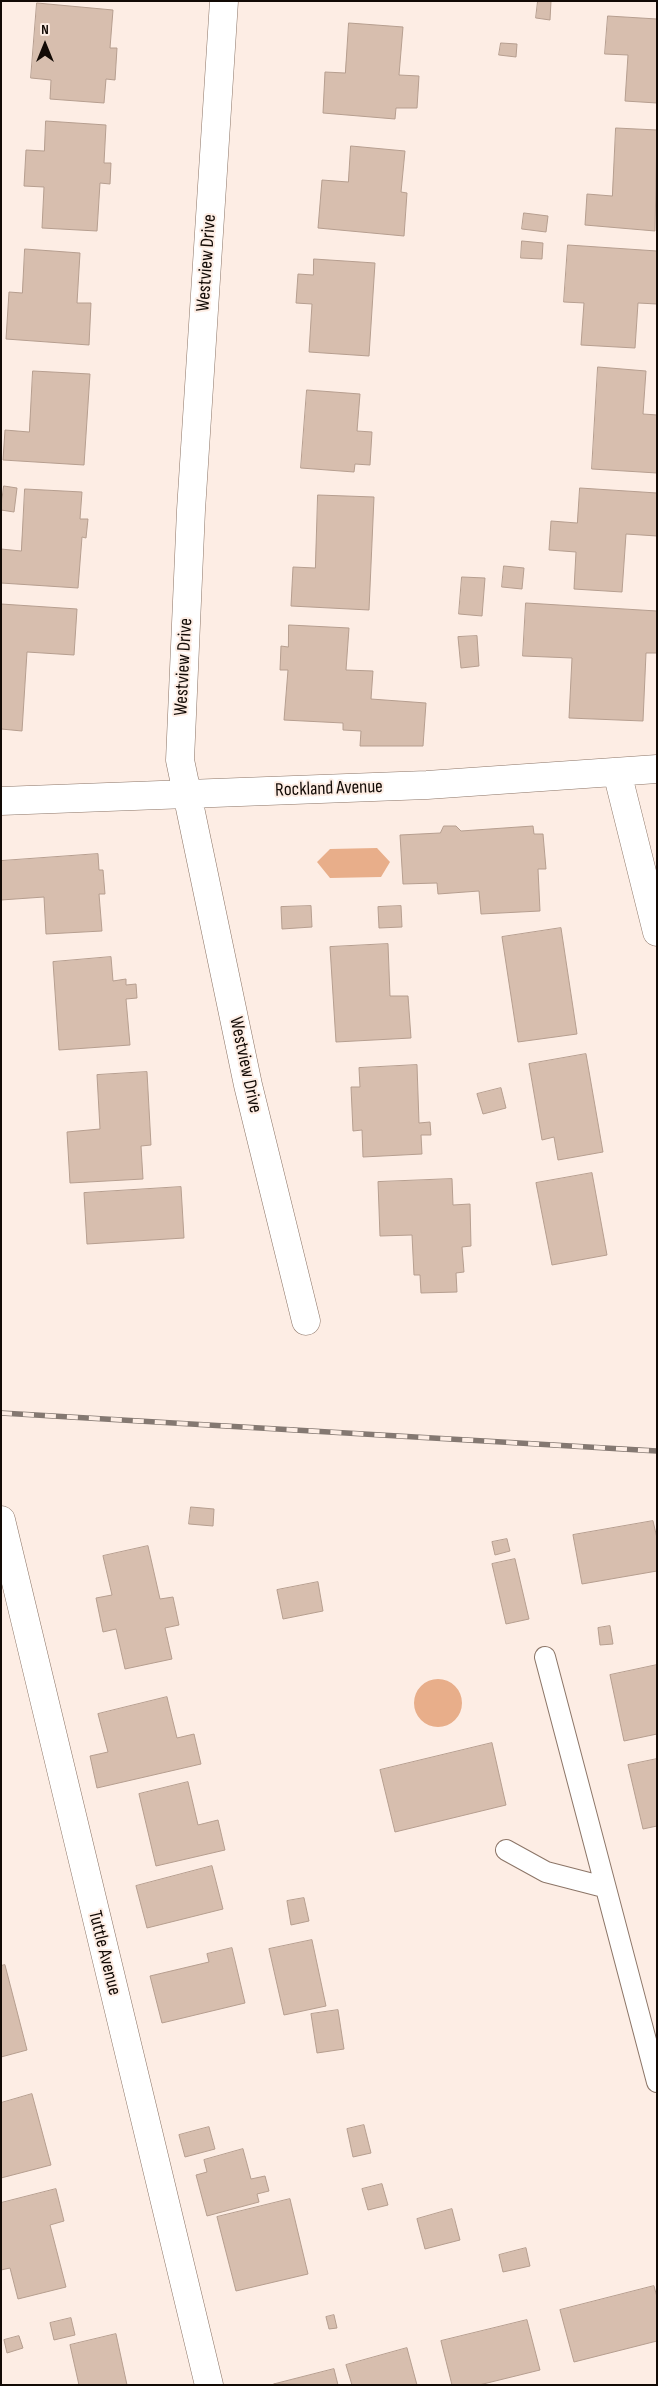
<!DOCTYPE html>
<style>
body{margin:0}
#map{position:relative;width:658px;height:2386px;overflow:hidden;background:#fdede4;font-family:"Sofia Sans Condensed",sans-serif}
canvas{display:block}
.frame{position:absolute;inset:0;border:2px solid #120a05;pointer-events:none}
.north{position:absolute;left:20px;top:20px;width:50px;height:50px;-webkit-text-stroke:4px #fdede4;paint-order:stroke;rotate:0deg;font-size:14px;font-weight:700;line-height:20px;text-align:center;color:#120a05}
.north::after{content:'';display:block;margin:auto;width:18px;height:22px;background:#120a05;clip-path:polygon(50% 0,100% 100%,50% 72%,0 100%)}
</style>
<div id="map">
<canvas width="658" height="2386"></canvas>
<div class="frame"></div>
<div class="north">N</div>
</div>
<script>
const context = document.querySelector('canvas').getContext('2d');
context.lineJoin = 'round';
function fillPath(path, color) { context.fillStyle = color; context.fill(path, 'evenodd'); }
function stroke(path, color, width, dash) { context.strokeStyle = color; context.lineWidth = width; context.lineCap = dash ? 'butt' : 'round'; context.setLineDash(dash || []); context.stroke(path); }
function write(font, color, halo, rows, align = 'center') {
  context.font = font + ' "Sofia Sans Condensed",sans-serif'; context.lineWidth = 4; context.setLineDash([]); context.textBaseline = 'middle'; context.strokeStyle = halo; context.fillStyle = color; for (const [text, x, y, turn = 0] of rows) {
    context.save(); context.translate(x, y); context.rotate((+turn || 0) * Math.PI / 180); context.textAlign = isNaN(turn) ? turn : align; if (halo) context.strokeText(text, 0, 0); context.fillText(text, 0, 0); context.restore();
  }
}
const water = new Path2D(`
 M377,848L390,862L381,877L330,878L317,862L330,849Z
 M414 1703a24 24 0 1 1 48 0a24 24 0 1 1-48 0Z`);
const building = new Path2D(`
 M538,1H551L550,20L536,18Z
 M37,3L113,10L110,48H117L115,80L106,79L104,103L50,99L51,80L31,78Z
 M608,16L657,19V103L625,101L628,55L605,54Z
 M349,23L403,27L399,75L419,76L417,108H396L395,119L323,113L325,72L345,73Z
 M501,43L517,44L516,57L499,55Z
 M46,121L106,125L104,163H111L110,184L100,183L97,231L42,228L44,187L24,186L26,150L44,151Z
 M616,128L657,130L655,231L585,225L587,194L612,196Z
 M351,146L405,151L401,192L407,193L404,236L318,228L322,180L348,182Z
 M524,213L548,216L546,232L522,229Z
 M522,241L543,243L542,259L521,258Z
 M568,245L657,251V304L638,303L635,348L581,345L584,303L564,302Z
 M25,249L80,253L77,303H91L89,345L6,339L9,292L22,293Z
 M314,259L375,263L369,356L309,352L312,304L296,303L298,274L313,275Z
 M598,367L646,371L643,414L657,415V473L592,469Z
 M33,371L90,374L84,465L3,460L5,430L29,432Z
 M307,390L360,394L357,431L372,432L370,465L355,464L354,472L301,468Z
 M4,486L17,488L14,512L1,510Z
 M580,488L657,493V536L626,534L622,592L574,589L576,552L549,550L551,521L577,523Z
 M25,489L82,492L80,519H88L86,538L82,537L78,588L1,583V549L21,551Z
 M318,495L374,497L369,610L291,606L293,567L315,568Z
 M504,566L524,568L522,589L502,587Z
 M462,577L485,578L482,616L459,614Z
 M526,603L657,611V653H646L643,721L569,718L572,658L523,656Z
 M1,604L77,609L74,655L27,652L22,731L1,729Z
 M289,625L349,628L346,670L373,671L371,699L426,703L423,746H360L361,731L343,730V723L284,720L288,670H280L281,646L288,647Z
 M477,636L479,666L461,668L458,637Z
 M444,826H456L461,831L533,826L534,834H543L546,869H538L540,911L481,914L479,891L438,894L437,883L403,884L400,835L440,833Z
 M98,854L99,870H103L105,894H99L102,931L46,934L44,897L1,900V861Z
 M311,906L312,927L282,929L281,907Z
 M401,906L402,927L379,928L378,907Z
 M561,928L577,1034L518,1042L502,937Z
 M388,944L390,996H408L411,1038L336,1042L330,947Z
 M111,957L113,981L126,979V985L136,984L137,998L126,999L130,1045L59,1050L53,962Z
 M586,1054L603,1152L558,1160L554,1137L542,1140L529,1064Z
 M417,1065L419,1123L430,1122L431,1135H421L422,1154L363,1157L362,1130L353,1131L351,1087H360L359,1068Z
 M147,1072L151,1145L141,1146L143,1179L70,1183L67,1132L100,1129L97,1075Z
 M501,1088L506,1108L483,1114L477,1094Z
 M592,1173L607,1255L552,1265L536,1183Z
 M452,1179L453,1205L470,1204L471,1246L462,1247L464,1272L456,1273L457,1292L421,1293L420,1275H414L412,1235L380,1236L378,1182Z
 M181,1187L184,1238L87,1244L84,1193Z
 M191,1507L214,1509L213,1526L189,1524Z
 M653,1521L657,1538V1571L582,1584L573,1535Z
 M507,1539L510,1551L495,1555L492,1542Z
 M148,1546L160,1599L173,1597L179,1625L165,1628L172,1659L125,1669L116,1629L103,1632L96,1598L112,1595L103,1556Z
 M515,1559L529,1619L506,1624L492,1564Z
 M318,1582L323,1611L283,1619L277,1590Z
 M610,1626L613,1644L600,1645L598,1628Z
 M657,1665V1734L624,1741L610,1675Z
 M167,1697L177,1738L194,1734L201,1764L97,1788L90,1756L108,1752L98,1714Z
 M492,1743L506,1805L395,1832L380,1770Z
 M657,1759V1826L643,1829L628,1765Z
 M188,1782L198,1825L218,1820L225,1850L156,1866L139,1794Z
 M212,1866L223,1909L147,1928L136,1886Z
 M304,1898L309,1921L291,1925L287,1901Z
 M312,1940L326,2006L284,2015L269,1949Z
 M232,1948L245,2003L162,2023L150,1976L209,1962L207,1954Z
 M5,1965L27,2050L1,2057V1966Z
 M338,2010L344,2049L317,2053L311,2014Z
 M32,2094L51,2165L1,2178V2103Z
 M364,2125L371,2153L353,2157L347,2129Z
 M209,2127L215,2149L185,2157L179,2135Z
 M243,2149L251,2179L265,2176L269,2191L257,2194L259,2202L207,2216L196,2175L207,2172L204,2160Z
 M382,2184L388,2205L368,2210L362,2189Z
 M56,2189L64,2221L50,2225L66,2287L18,2299L10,2268L1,2270V2203Z
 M290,2199L308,2274L236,2291L217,2217Z
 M452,2209L460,2240L425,2249L417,2219Z
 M526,2248L530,2266L503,2272L499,2255Z
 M654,2286L657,2297V2341L574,2362L560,2310Z
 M334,2315L337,2328L329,2329L326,2317Z
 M71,2318L75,2335L54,2340L50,2323Z
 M527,2320L540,2370L479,2385H452L441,2341Z
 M116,2334L127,2385H79L70,2345Z
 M19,2336L23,2348L7,2353L4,2340Z
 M407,2348L417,2385H352L346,2365Z
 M334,2369L338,2385L274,2384Z`);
const service = new Path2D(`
 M545,1657L657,2082
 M506,1850L546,1872L604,1887`);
const minor = new Path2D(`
 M224,1L191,510L180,760L248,1085L306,1321
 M617,772L657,932
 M1,801L427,785L657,769
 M1,1520L209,2385`);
const rail = new Path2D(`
 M1,1413L657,1451`);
const streetNames = [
 ["Westview Drive",207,263,-86],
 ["Westview Drive",184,667,-87],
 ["Rockland Avenue",329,789,-2],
 ["Westview Drive",245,1065,78],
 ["Tuttle Avenue",104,1953,76]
];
fillPath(water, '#e8ae8a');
fillPath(building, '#d7beae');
stroke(building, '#b69e8f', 1);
stroke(service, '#8c7567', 22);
stroke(minor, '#8c7567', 29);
stroke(service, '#fff', 20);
stroke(minor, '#fff', 28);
stroke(rail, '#847871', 5.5);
stroke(rail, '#fdede4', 4, [11]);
write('19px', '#120a05', '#fdede4', streetNames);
</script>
